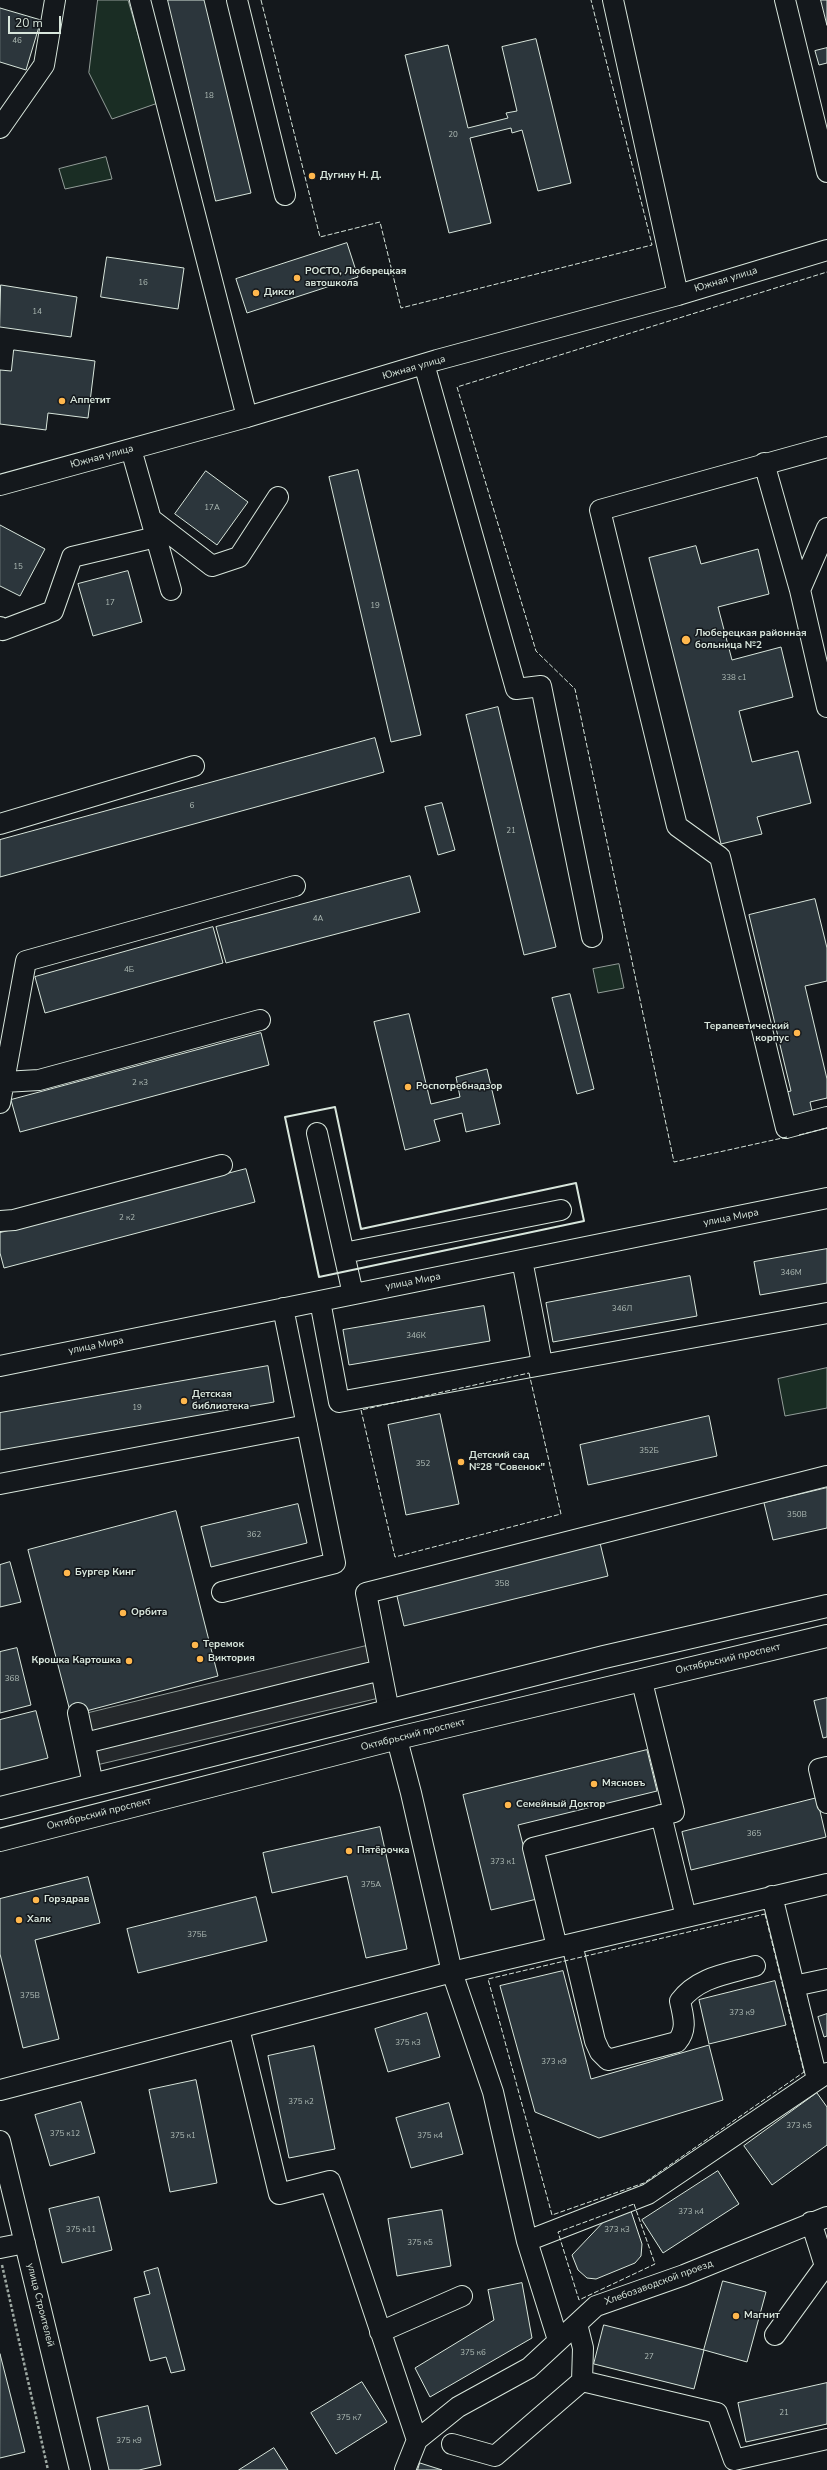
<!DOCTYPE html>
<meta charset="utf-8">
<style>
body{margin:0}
#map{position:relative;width:827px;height:2470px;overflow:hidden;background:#14181c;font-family:"Nunito Sans",sans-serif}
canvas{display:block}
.scale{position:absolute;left:8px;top:16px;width:53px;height:18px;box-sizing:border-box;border:2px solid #d8e6dc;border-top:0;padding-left:5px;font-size:12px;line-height:14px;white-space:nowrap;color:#d8e6dc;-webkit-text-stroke:3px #14181c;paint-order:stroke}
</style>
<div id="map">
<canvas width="827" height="2470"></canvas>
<div class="scale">20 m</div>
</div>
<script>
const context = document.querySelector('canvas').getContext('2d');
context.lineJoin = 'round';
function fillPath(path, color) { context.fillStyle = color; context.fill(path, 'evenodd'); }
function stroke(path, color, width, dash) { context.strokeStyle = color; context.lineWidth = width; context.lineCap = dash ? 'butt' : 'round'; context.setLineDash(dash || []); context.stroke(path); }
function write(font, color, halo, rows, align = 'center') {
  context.font = font + ' "Nunito Sans",sans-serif'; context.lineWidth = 3; context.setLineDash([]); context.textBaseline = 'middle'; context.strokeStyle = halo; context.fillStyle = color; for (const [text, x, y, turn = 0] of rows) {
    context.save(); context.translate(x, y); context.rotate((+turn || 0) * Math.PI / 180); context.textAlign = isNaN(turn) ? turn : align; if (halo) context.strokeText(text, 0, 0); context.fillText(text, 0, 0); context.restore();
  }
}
const green = new Path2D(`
 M98,0H128L158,103L112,119L89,73Z
 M106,157L112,179L65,189L59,169Z
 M619,964L624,988L598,993L593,969Z
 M827,1368V1408L785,1416L778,1379Z`);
const parking = new Path2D(`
 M366,1646L379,1698L84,1768L72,1717Z`);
const building = new Path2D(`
 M168,0H204L251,193L216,201Z
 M821,0H827V25Z
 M0,8L41,20L26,70L0,62Z
 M536,39L571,183L538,191L522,130L512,133L511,128L470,138L491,223L449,233L405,55L448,45L468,128L508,118L506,113L517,111L502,47Z
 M827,48V63L819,65L815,51Z
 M347,243L358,277L247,313L236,279Z
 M107,257L184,268L178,309L101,297Z
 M1,285L77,297L71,337L0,327Z
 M14,350L95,361L88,418L48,413L46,430L0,424V370L11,371Z
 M358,470L421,735L391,742L329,477Z
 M206,471L248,502L217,545L175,514Z
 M0,525L45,549L20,596L0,586Z
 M696,546L701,564L758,549L769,594L718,607L732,660L781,647L793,697L739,711L752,762L798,751L811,803L757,817L762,834L721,844L649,558Z
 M128,571L142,622L93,636L78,584Z
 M498,707L556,947L524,955L466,715Z
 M375,738L384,772L0,877V840Z
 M442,803L455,850L438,855L425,807Z
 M410,876L420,912L226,963L216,927Z
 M815,899L827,948V981L805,986L827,1079V1098L810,1102L812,1111L791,1116L786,1092L791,1091L749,915Z
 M213,927L223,963L45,1013L35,977Z
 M570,994L594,1089L577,1094L552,998Z
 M409,1014L431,1104L460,1097L456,1077L487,1069L500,1124L466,1132L462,1113L434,1120L440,1141L405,1150L374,1022Z
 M261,1033L269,1065L20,1132L11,1100Z
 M246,1169L255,1202L4,1268L0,1253V1233Z
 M827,1249V1283L760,1295L754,1262Z
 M690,1276L697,1316L553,1342L546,1303Z
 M484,1306L490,1341L349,1365L343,1330Z
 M268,1366L274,1402L0,1450V1413Z
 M440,1414L459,1504L406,1515L388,1425Z
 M709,1416L717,1456L588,1485L580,1445Z
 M827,1488V1528L773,1540L764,1503Z
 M298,1504L307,1543L211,1567L201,1527Z
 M176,1511L218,1676L71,1715L28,1550Z
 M600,1543L608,1576L404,1626L396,1592Z
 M10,1562L21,1602L0,1607V1565Z
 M17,1648L31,1705L0,1713V1652Z
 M827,1698V1737L823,1738L814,1701Z
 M36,1711L48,1758L0,1770V1720Z
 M647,1750L657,1791L518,1825L537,1899L491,1910L463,1795Z
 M817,1798L826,1837L691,1870L682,1832Z
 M380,1827L407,1949L366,1958L347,1876L272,1893L263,1853Z
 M88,1877L100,1923L35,1940L59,2039L23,2048L0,1954V1899Z
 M256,1897L267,1941L138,1973L127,1929Z
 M563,1971L591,2079L709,2045L723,2100L599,2138L535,2112L500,1986Z
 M775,1981L786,2025L709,2044L699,2000Z
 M427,2013L440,2057L388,2072L375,2029Z
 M827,2014V2036L824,2037L818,2017Z
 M314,2046L335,2149L289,2158L268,2056Z
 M196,2080L217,2183L170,2192L149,2090Z
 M817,2093L827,2107V2145L772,2185L744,2146Z
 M81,2102L95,2153L50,2166L35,2115Z
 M449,2103L463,2154L411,2168L396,2118Z
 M718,2171L739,2204L663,2253L642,2220Z
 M99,2197L112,2250L62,2263L49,2209Z
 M630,2208L642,2244L641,2256L635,2263L596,2279L587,2278L578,2270L572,2255L610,2215Z
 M442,2210L451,2266L397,2276L388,2219Z
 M158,2268L185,2370L171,2373L166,2357L150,2361L134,2298L150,2294L144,2272Z
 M723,2281L766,2292L747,2362L704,2350Z
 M522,2283L532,2338L430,2397L415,2368L494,2320L488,2290Z
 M604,2325L704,2350L694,2389L594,2364Z
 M0,2354L25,2452L0,2458Z
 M362,2382L387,2422L336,2454L311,2413Z
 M827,2383V2424L746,2442L738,2403Z
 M148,2406L161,2465L139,2470H109L97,2418Z
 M274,2448L288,2470H239Z
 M420,2463L442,2470H418Z`);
const path = new Path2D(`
 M2,2265L48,2470`);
const minor = new Path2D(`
 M140,0L247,417
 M237,0L285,195
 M613,0L678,295
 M785,0L827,172
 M0,128L44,65L55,0
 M424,364L516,689L541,686L592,937
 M827,447L600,510L677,826L720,857L786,1128L827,1117
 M131,449L171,590
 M764,463L800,590L827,707
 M0,485L247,417L437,360L678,295L827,250
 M151,519L212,566L239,557L278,497
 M800,590L827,528
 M0,627L3,630L53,611L72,557L156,537
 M0,824L194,766
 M4,1082L39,1080L260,1020
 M0,1103L26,961L295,886
 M317,1133L353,1294
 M0,1221L14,1220L222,1165
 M344,1253L561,1210
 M522,1260L542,1363
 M320,1301L339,1402L827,1313
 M0,1366L827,1198
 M0,1484L307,1425
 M222,1592L335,1563L283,1308
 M389,1711L366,1593L827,1476
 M78,1713L93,1784
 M394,1739L399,1747L411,1793L452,1972L493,2092L527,2241L558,2340
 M85,1743L381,1670
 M827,1767L819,1769L827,1803
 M661,1815L686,1917
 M772,1896L817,2079
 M572,1944L595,2041L600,2052L608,2060L677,2042C688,2029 683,2016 680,2001C698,1977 727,1974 755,1966
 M557,1947L533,1848L674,1812L644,1690L639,1680
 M794,1986L827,1979
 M239,2028L279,2194L330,2181L417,2440
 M0,2090L452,1972L827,1884
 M0,2141L80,2470
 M527,2241L648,2194L827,2073
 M0,2248L25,2243
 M577,2324L583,2348L582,2381L717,2413L734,2460L827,2439
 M380,2332L462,2296
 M775,2335L825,2266L811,2222
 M452,2444L495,2456L582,2381
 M405,2470L417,2440L458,2407L529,2368L596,2306L684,2275L827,2217`);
const major = new Path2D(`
 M0,1808L604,1657L827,1606
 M0,1840L394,1739L827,1636`);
const fence = new Path2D(`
 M261,0L320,237L380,222L401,308L652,245L591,0
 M799,1135L827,1128
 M787,1137L674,1162L575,689L536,651L457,387L827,272
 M529,1373L561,1514L395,1557L361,1410Z
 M765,1914L804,2072L644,2183L552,2215L488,1979Z
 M634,2204L655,2264L579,2300L558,2232Z`);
const wall = new Path2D(`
 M335,1107L361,1229L576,1183L584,1221L319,1277L285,1117Z`);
const markers = [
 [312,176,4,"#ffb74d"],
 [297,278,4,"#ffb74d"],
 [256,293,4,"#ffb74d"],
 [62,401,4,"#ffb74d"],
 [686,640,5,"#ffb74d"],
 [797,1033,4,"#ffb74d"],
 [408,1087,4,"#ffb74d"],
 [184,1401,4,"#ffb74d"],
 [461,1462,4,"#ffb74d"],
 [67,1573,4,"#ffb74d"],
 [123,1613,4,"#ffb74d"],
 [195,1645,4,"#ffb74d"],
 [200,1659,4,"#ffb74d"],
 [129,1661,4,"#ffb74d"],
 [594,1784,4,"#ffb74d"],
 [508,1805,4,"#ffb74d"],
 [349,1851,4,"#ffb74d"],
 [36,1900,4,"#ffb74d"],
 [19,1920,4,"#ffb74d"],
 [736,2316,4,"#ffb74d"]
];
const numberNames = [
 ["46",17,41],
 ["18",209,96],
 ["20",453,135],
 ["16",143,283],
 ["14",37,312],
 ["17А",212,508],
 ["15",18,567],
 ["17",110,603],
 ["19",375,606],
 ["338 с1",734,678],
 ["6",192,806],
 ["21",511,831],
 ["4А",318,919],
 ["4Б",129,970],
 ["2 к3",140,1083],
 ["2 к2",127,1218],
 ["346М",791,1273],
 ["346Л",622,1309],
 ["346К",416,1336],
 ["19",137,1408],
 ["352Б",649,1451],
 ["352",423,1464],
 ["350В",797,1515],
 ["362",254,1535],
 ["358",502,1584],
 ["368",12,1679],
 ["365",754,1834],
 ["373 к1",503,1862],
 ["375А",371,1885],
 ["375Б",197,1935],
 ["375В",30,1996],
 ["373 к9",742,2013],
 ["375 к3",408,2043],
 ["373 к9",554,2062],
 ["375 к2",301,2102],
 ["373 к5",799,2126],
 ["375 к12",65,2134],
 ["375 к1",183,2136],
 ["375 к4",430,2136],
 ["373 к4",691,2212],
 ["375 к11",81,2230],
 ["373 к3",617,2230],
 ["375 к5",420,2243],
 ["375 к6",473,2353],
 ["27",649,2357],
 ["21",784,2413],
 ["375 к7",349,2418],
 ["375 к9",129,2441]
];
const poiNames = [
 ["Дугину Н. Д.",320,176],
 ["РОСТО, Люберецкая",305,272],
 ["автошкола",305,284],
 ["Дикси",264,293],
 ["Аппетит",70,401],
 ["Люберецкая районная",695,634],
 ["больница №2",695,646],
 ["Терапевтический",789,1027,"right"],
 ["корпус",789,1039,"right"],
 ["Роспотребнадзор",416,1087],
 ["Детская",192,1395],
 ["библиотека",192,1407],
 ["Детский сад",469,1456],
 ["№28 \"Совенок\"",469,1468],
 ["Бургер Кинг",75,1573],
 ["Орбита",131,1613],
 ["Теремок",203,1645],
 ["Виктория",208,1659],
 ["Крошка Картошка",121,1661,"right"],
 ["Мясновъ",602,1784],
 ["Семейный Доктор",516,1805],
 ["Пятёрочка",357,1851],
 ["Горздрав",44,1900],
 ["Халк",27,1920],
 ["Магнит",744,2316]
];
const streetNames = [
 ["Южная улица",726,280,-17],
 ["Южная улица",414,368,-16],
 ["Южная улица",102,457,-15],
 ["улица Мира",731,1218,-11],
 ["улица Мира",413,1282,-11],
 ["улица Мира",96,1346,-11],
 ["Октябрьский проспект",728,1659,-13],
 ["Октябрьский проспект",413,1735,-14],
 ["Октябрьский проспект",99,1814,-14],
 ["Хлебозаводской проезд",659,2283,-20],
 ["улица Строителей",40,2305,76]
];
fillPath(green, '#1a2d24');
stroke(green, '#939e99', 1);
fillPath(parking, '#24282b');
stroke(parking, '#939e99', 1);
fillPath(building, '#2c363c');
stroke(building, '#d8e6dc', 1);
stroke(minor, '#d8e6dc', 22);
stroke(major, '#d8e6dc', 24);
stroke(path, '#9da8a2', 2.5, [3, 2]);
stroke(minor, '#14181c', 20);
stroke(major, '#14181c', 22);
stroke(fence, '#d8e6dc', 1, [5, 2]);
stroke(wall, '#d8e6dc', 2);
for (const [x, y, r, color] of markers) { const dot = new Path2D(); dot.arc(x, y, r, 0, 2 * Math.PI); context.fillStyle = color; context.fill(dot); stroke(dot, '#14181c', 1.5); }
write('8px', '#adbab4', null, numberNames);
write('bold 10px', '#d8e6dc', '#14181c', poiNames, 'left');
write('10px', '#d8e6dc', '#14181c', streetNames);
</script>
